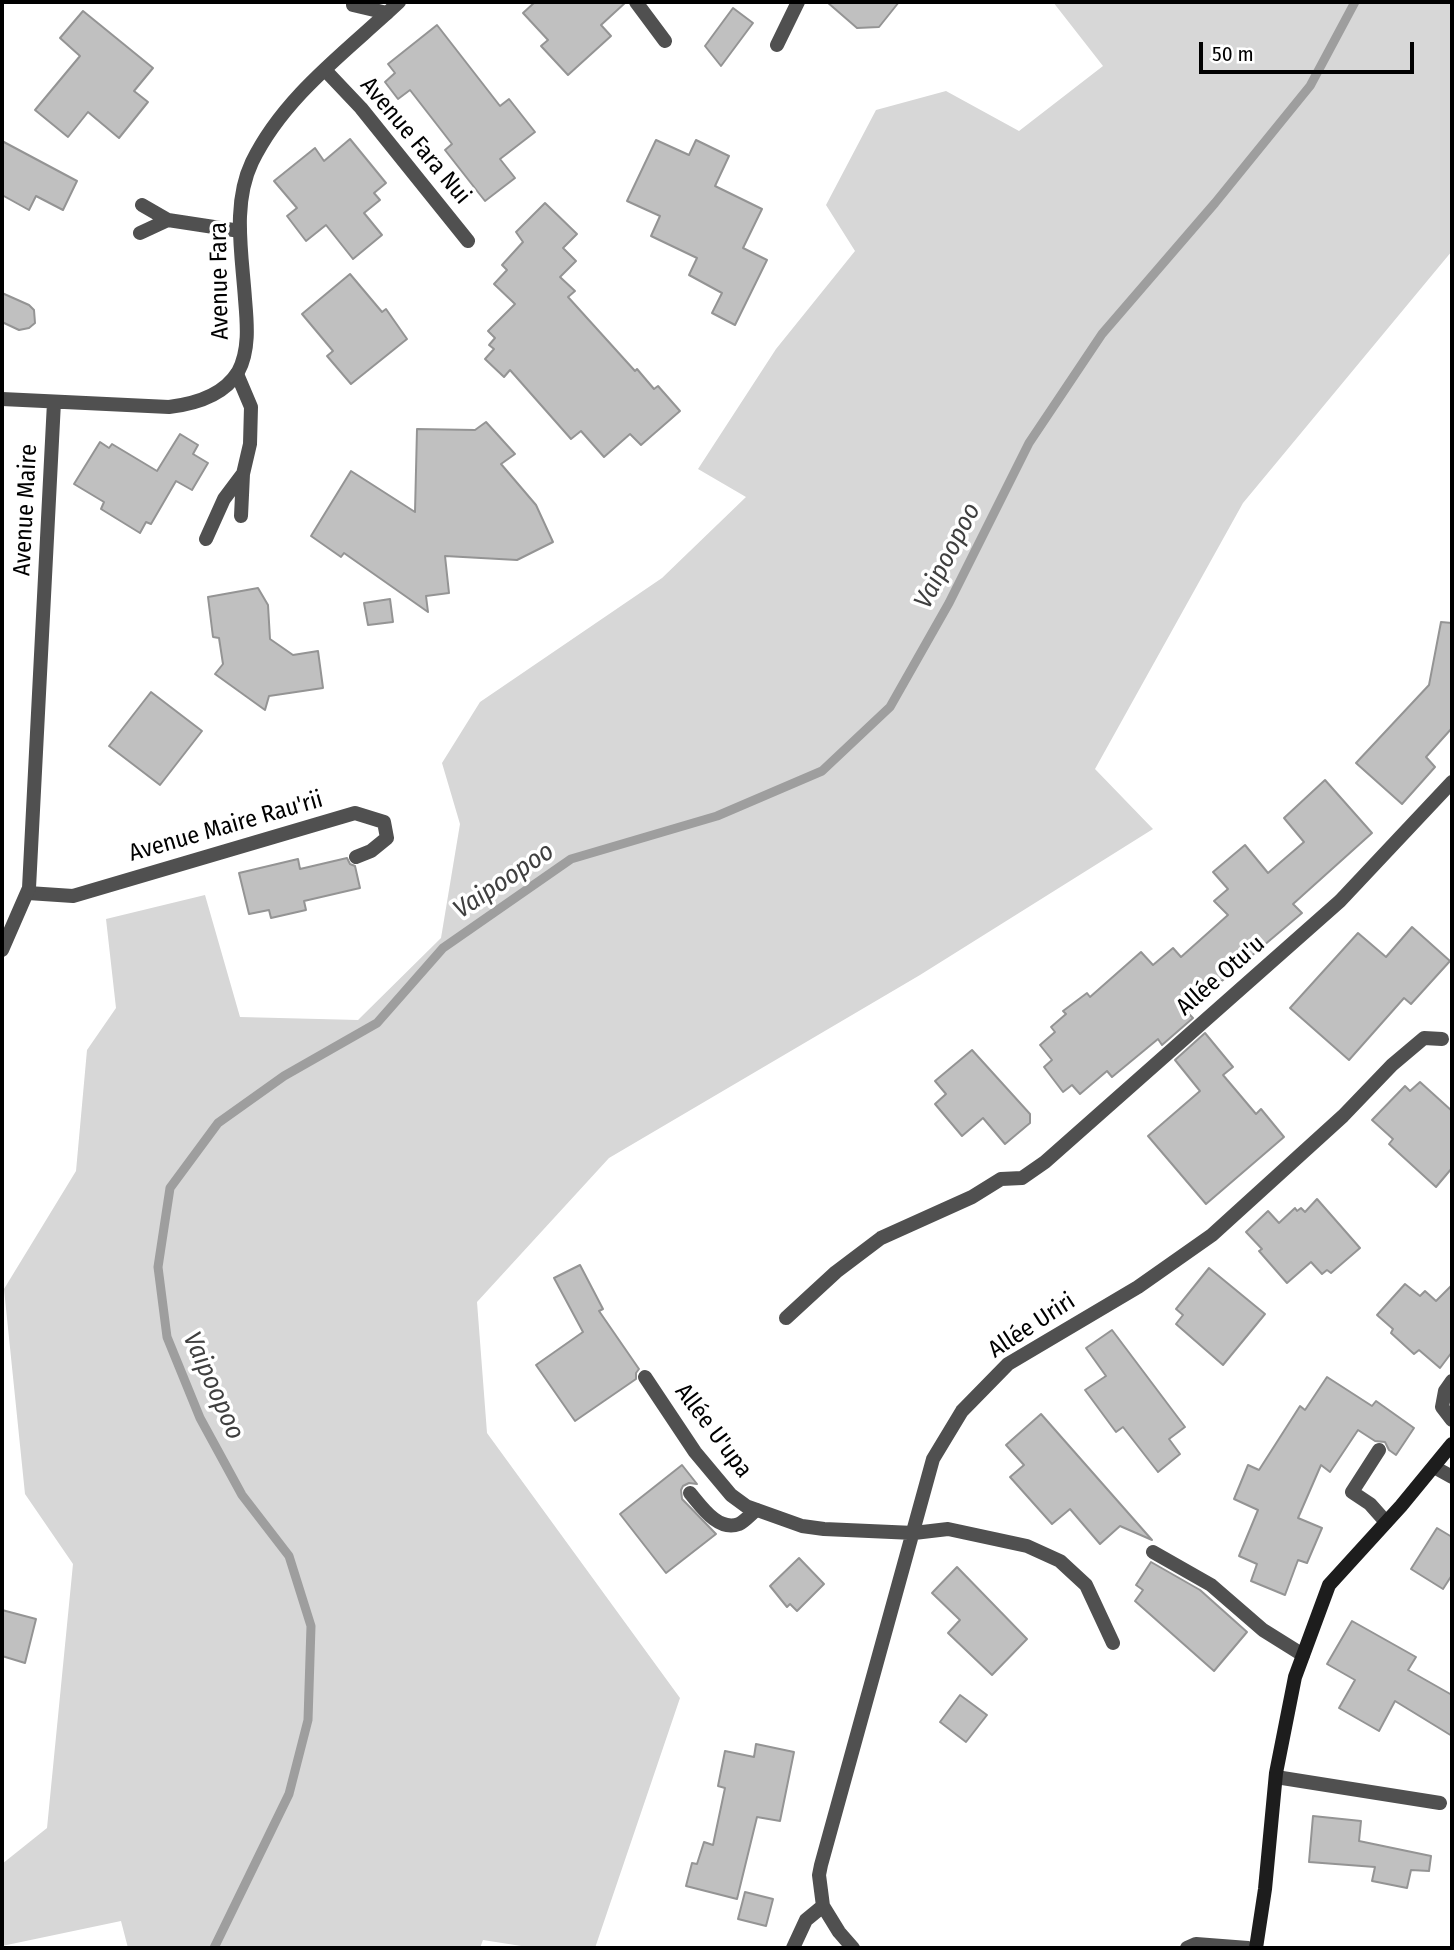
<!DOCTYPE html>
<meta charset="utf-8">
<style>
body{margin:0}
#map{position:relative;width:1454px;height:1950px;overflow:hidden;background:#fff;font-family:"Fira Sans Condensed",sans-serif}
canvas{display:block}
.frame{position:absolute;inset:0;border:4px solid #000;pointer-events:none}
.scale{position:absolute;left:1199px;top:42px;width:215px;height:32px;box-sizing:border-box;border:4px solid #000;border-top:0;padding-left:9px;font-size:21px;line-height:24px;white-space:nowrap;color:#000;-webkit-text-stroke:5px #fff;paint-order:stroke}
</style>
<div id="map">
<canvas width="1454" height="1950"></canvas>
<div class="frame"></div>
<div class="scale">50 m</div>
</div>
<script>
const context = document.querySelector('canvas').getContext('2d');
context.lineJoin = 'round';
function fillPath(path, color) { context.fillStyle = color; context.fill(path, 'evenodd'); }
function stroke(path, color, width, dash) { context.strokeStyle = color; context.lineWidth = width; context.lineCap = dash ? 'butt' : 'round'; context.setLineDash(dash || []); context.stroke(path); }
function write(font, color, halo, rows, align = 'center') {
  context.font = font + ' "Fira Sans Condensed",sans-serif'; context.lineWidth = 7; context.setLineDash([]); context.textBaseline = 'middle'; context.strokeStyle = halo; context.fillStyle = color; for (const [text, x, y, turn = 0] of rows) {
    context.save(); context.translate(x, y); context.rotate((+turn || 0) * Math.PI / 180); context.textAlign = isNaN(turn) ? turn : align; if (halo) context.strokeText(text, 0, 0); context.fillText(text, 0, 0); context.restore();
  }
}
const green = new Path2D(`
 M1053,2H1452V251L1243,503L1095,769L1153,829L920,975L609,1158L477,1302L487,1433L680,1698L595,1948H534L483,1940L480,1948H128L121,1921L2,1946V1864L47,1828L73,1564L25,1494L4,1289L76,1171L87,1050L116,1008L106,919L205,895L240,1017L358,1020L441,938L460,824L442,763L480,702L662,578L746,497L698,469L776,349L855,251L826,205L876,110L946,91L1019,131L1103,66Z`);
const stream = new Path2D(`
 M214,1948L289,1794L308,1720L311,1626L289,1556L242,1495L200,1418L167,1337L158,1267L170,1188L218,1123L284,1076L377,1023L443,948L571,859L717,816L822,771L890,707L949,603L1029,443L1102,334L1215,203L1310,86L1355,2`);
const building = new Path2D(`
 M535,2H626L601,25L611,36L568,75L541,46L548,40L523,13Z
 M827,2H899L879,27L857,28Z
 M733,8L753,23L721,66L705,46Z
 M83,11L153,68L134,91L148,102L119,138L88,112L68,137L35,110L80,56L60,38Z
 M437,25L500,106L509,99L535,132L500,159L515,178L485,201L445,150L452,144L410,90L398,99L385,82L395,73L388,64Z
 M350,139L386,183L374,193L380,200L364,213L382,235L353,259L326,225L306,241L287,216L297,208L274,181L315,148L324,161Z
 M656,140L689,155L696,140L729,156L715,186L762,209L743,248L767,260L735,325L712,313L722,293L689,275L697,258L651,236L660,216L627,201Z
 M2,141L77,181L63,210L36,196L29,210L2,195Z
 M545,203L577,234L563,248L576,261L560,277L575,291L568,297L635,371L637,369L654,389L658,386L680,411L641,445L630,434L604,457L581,431L571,439L510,370L504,377L485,359L494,349L489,345L495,338L488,331L515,304L494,284L507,270L502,265L523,242L516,232Z
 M350,274L382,312L386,309L407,339L351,384L327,356L333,351L302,314Z
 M2,293L29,305L34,310L35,323L29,328L19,330L2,322Z
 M486,422L515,454L501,464L536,505L553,542L517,560L445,556L449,593L426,596L428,612L344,553L341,557L311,536L351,471L415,512L417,429L475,430Z
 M180,434L198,445L193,454L208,463L192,490L176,481L151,524L146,522L140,533L101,509L104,502L74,484L100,442L109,448L112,444L157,471Z
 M258,588L268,605L270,639L293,655L318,651L323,688L269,696L265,710L215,674L223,664L219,638L213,637L208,597Z
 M390,599L393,622L368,625L364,603Z
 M1441,622L1452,623V728L1426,757L1435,767L1402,804L1356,763L1429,685Z
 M151,692L202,731L160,785L109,746Z
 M1325,780L1372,833L1293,904L1302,913L1210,991L1211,993L1188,1013L1193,1018L1162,1045L1158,1039L1112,1077L1107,1071L1080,1094L1072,1085L1063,1092L1044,1067L1052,1060L1040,1045L1055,1032L1051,1027L1066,1014L1063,1011L1087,993L1090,997L1141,952L1153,965L1173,948L1181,957L1228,915L1214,901L1228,889L1213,872L1245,845L1268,873L1304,842L1284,818Z
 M347,858L350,864L355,866L360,888L304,901L306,910L271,918L269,910L249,914L239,873L298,859L300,869Z
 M1412,927L1450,961L1411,1004L1404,998L1349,1060L1290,1008L1358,933L1386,957Z
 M1205,1033L1233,1067L1223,1075L1256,1114L1261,1109L1284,1137L1206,1204L1148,1136L1200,1091L1175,1060Z
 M972,1050L1030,1114V1123L1005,1144L983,1118L962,1136L935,1104L946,1094L935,1081Z
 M1420,1082L1452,1111V1168L1436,1187L1389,1144L1393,1139L1372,1120L1405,1086L1410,1091Z
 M1317,1199L1360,1248L1331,1273L1327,1270L1322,1274L1311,1262L1287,1283L1259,1251L1262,1249L1246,1232L1268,1211L1279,1223L1295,1208L1297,1211L1301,1208L1305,1212Z
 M580,1265L603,1309L599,1311L639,1369L636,1373V1379L575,1421L536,1365L583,1332L554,1278Z
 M1209,1268L1265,1314L1223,1365L1176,1324L1183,1315L1176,1309Z
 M1405,1284L1420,1296L1425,1291L1436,1301L1452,1285V1352L1440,1368L1419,1350L1414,1354L1391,1333L1393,1329L1377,1315Z
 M1112,1330L1185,1427L1169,1439L1180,1454L1158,1472L1123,1427L1116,1432L1085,1390L1106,1376L1086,1348Z
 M1327,1377L1372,1406L1376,1401L1414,1428L1396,1455L1389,1450L1385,1442L1375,1441L1358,1430L1330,1472L1321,1465L1298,1518L1322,1528L1307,1563L1298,1560L1285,1595L1251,1581L1257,1564L1239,1556L1258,1510L1234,1499L1248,1465L1259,1470L1300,1406L1305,1410Z
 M1041,1414L1152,1540L1120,1526L1100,1544L1070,1509L1052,1524L1010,1477L1024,1465L1006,1445Z
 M682,1465L697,1484L689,1483L683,1486L681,1490L682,1499L716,1534L666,1573L620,1514Z
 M1437,1528L1452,1537V1575L1443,1589L1411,1569Z
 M799,1558L824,1584L797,1611L790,1604L787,1607L770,1586Z
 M1151,1562L1200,1590L1247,1632L1214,1671L1135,1601L1143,1590L1136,1585Z
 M957,1567L1027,1639L992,1675L948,1633L960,1620L932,1593Z
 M2,1610L36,1619L25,1663L2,1656Z
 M1352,1621L1416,1657L1408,1670L1452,1695V1736L1395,1701L1379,1731L1339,1708L1355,1680L1327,1664Z
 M960,1695L987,1715L966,1742L940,1722Z
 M756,1744L794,1752L780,1821L757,1817L737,1899L686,1886L692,1863L697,1864L704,1842L713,1845L725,1788L718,1786L725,1751L754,1757Z
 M1313,1816L1361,1821L1359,1841L1431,1856L1429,1871L1411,1870L1407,1888L1372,1881L1375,1867L1309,1862Z
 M745,1892L773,1899L766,1926L738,1919Z`);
const lane = new Path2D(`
 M636,2L665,41
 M353,5L387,13
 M777,45L798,2
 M325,70L361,108L468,241
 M142,205L168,220
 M140,233L168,220L240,231
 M237,374L251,407L250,444L243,474L241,516
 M206,539L224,499L242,475
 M28,893L73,896L355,813L384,822L387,838L371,851L356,857
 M1452,1381L1445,1391L1442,1407L1452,1420
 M1379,1450L1352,1492L1370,1504L1386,1522
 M690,1493C701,1506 718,1532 739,1524C745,1521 751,1514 756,1510
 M1153,1552L1211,1585L1263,1630L1303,1655
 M1276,1777L1440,1803`);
const street = new Path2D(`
 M2,399L169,407C194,404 224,395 238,372C250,350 247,322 245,299C242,254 232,204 252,162C284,96 347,51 399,2
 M2,950L29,888L54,402
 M786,1318L836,1272L881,1238L972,1197L1001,1179L1022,1178L1045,1162L1340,901L1452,782
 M645,1377L695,1452L731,1495L746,1506L802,1526L824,1529L914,1533L948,1529L1027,1546L1060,1561L1086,1585L1113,1643
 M1434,1467L1452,1477
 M823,1906L839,1932L853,1948
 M793,1948L806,1920L823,1906L819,1875L821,1865L933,1459L962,1411L1008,1364L1138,1287L1212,1235L1343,1116L1392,1065L1424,1038L1442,1039
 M1187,1948L1196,1944L1248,1948`);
const secondary = new Path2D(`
 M1256,1948L1265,1889L1276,1773L1295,1677L1329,1585L1401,1506L1452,1444`);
const streetNames = [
 ["Avenue Fara Nui",415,141,50],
 ["Avenue Fara",220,281,-91],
 ["Avenue Maire",26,510,-87],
 ["Avenue Maire Rau'rii",226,827,-16],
 ["Allée Otu'u",1221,976,-41],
 ["Allée Uriri",1032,1326,-33],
 ["Allée U'upa",713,1431,53]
];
const waterNames = [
 ["Vaipoopoo",948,556,-63],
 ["Vaipoopoo",504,881,-34],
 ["Vaipoopoo",213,1386,66]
];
fillPath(green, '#d7d7d7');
stroke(stream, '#9e9e9e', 9);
fillPath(building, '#c0c0c0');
stroke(building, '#949494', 2);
stroke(lane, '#505050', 14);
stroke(street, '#505050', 14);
stroke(secondary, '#1d1d1d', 14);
write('24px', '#000', '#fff', streetNames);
write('italic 26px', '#3f3f3f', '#fff', waterNames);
</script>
